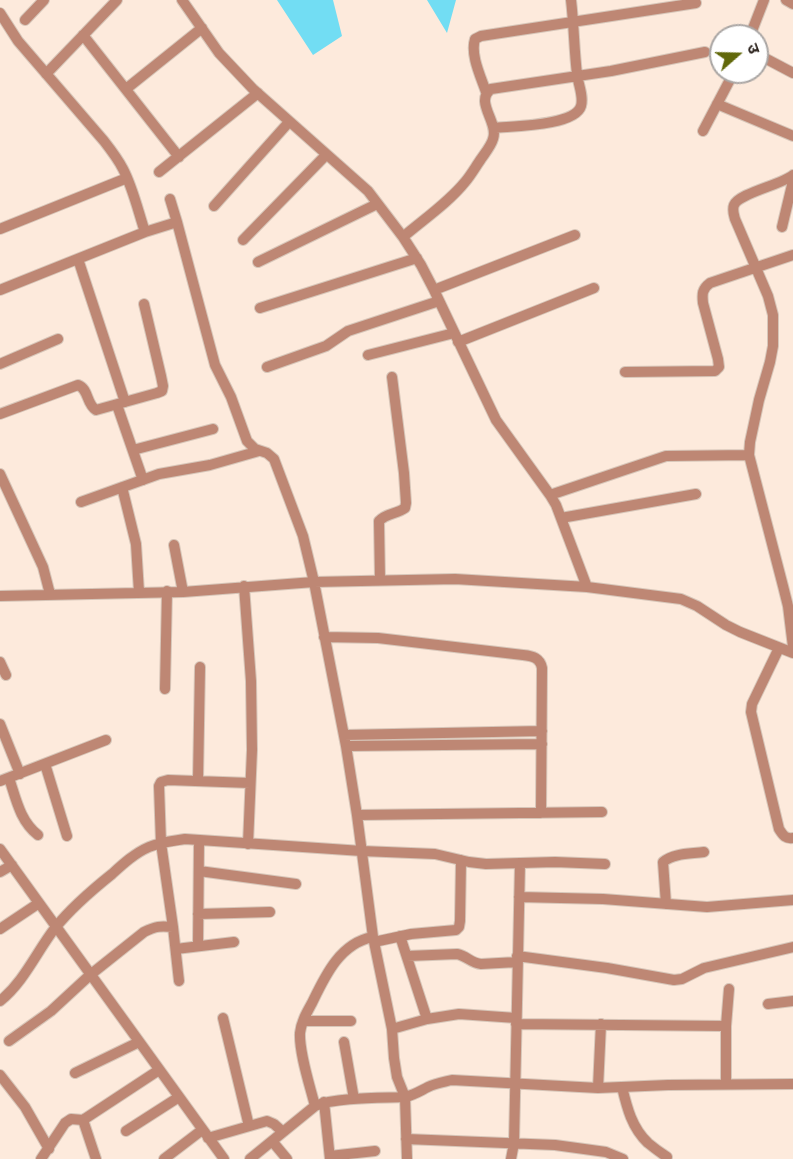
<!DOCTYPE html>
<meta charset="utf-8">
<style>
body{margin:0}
#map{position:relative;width:793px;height:1159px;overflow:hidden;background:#fdeadc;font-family:"Playfair Display","Noto Sans Devanagari",serif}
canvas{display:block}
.north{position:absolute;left:709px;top:24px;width:60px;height:60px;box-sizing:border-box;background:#fff;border:2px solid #aaa6a4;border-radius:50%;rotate:70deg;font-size:16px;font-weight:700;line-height:24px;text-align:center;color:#2a211b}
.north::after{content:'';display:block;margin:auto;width:21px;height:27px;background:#61680a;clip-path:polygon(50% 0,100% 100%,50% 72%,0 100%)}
</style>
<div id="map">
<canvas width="793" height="1159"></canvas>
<div class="north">उ</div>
</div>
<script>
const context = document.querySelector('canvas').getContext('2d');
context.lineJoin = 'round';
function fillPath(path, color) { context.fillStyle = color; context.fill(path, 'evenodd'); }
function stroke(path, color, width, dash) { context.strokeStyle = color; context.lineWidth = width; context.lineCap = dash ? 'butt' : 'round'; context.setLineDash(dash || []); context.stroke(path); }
const water = new Path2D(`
 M277,0H333L342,36L313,55Z
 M427,0H456L447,33Z`);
const minor = new Path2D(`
 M182,0L219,53L253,89L368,191L403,237L421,265L434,290L496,420L550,495L556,505L587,587
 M786,0L793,4
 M0,13L18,41L104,141C111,150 118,159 123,169C133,188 138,211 145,232
 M25,20L44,0
 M83,35L179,157
 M750,36L764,0
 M757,54L793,73
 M46,74L117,0
 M126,89L202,28
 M486,92C481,77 470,55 475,39L481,36L696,3
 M717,104L793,136
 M494,128C512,126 575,126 581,106C584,96 578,84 577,74C574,49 574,25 571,0
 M703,131L734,72
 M159,172L258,93
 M793,175C781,185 739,193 734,205C732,210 734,215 735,219L768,296L773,315V346L770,362L759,400L750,442L749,455L783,586L788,606L793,647
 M170,199L177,222L215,365L231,397L247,441L255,449L267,453L274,459L303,536L314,582L346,746L357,815L373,937L392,1029L394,1058L397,1077L405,1097L407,1159
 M214,206L289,122
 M782,227L793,181
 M0,229L127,178
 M403,237C424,219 448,203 465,182C471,175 476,166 481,159C485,153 491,146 493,139C499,122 474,102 491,89L611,71L705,52
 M243,240L326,155
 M78,259L125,402
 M258,262L377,204
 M0,290L145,232L177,222
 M434,290L575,235
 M260,308L417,258
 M458,342L594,288
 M368,355L454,333
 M0,364L58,339
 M267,367L326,346L348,331L439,301
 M625,372L715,371L719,367L718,359L703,303C702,294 702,289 710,283L793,255
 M117,405L143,480
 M0,414L78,385C89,389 86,404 96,410L157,393L162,391L163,386L161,376L144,304
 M133,450L213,429
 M0,474L43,567L50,594
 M122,487L136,544L139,592
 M550,495L666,456L749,455
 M81,502L159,474L210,465L259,451
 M561,518L696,494
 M174,545L183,592
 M380,580L379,521C386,513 397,514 405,508L406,503L404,473L392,377
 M244,586L251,681L252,750L248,844
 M0,596L183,592L314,582L455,579L587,587L681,599L697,606L726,625L740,632L793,653
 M324,637L378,638L523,655C533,656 540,658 542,668L541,813
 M779,648L752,704L751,712L779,829C783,835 785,839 793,838
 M0,662L6,675
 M165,689L167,591
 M0,724L20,774
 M344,735L542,731
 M346,746L542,744
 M45,764L67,836
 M9,778C16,799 20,821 38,835
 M0,781L106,740
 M198,781L200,667
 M357,815L602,812
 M0,849L224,1159
 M199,871L296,884
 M0,872L12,865
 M519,897L603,899L707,907L793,900
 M666,904L663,862C674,853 690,854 704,852
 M198,914L270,912
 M173,927L161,843L159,786L161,782L168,780L250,783
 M0,929L39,903
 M400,936L427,1019
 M374,942L411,934L456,930L459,927L460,921L461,860
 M198,946L199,840
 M176,949L234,942
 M407,956L457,954C467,956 471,963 481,964L517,962
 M517,956L607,968L674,980L682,979L704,968L793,947
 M0,1001C24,982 37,951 55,928C71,908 92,890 112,874C123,864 135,853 149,847C160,842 173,841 185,839L362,851L435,854L469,862L486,864L555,862L605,864
 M768,1004L793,1001
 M223,1018L249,1126
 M303,1021H351
 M516,1024L726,1026
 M392,1029L427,1019L459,1014L516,1018
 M9,1041L51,1011L90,975L144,932C156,926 160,926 173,927L179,981
 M344,1042L354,1099
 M75,1073L139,1042
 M0,1075L25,1107L49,1149
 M726,1084V1026L729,989
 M622,1087C627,1108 632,1128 648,1143C654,1148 661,1153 667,1157
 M598,1088L601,1024
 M324,1102L330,1159
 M315,1106C310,1086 299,1053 300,1033C301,1022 307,1012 312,1003C325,976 340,943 373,937
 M126,1131L179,1097
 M208,1138L267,1121L274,1124L283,1132
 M406,1139L555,1145L606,1152L623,1159
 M272,1141L287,1159
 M330,1156L375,1151
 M41,1159L65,1123L71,1119L83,1120
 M96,1159L83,1120L159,1070
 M164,1159L202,1130
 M250,1159L315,1106C336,1097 381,1098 405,1097C414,1095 420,1091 428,1087C436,1083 444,1082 452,1080L598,1088L668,1085L793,1084
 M511,1159L514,1143L520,863`);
fillPath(water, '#72ddf3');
stroke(minor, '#d7c6b9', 12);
stroke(minor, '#be8774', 10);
</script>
